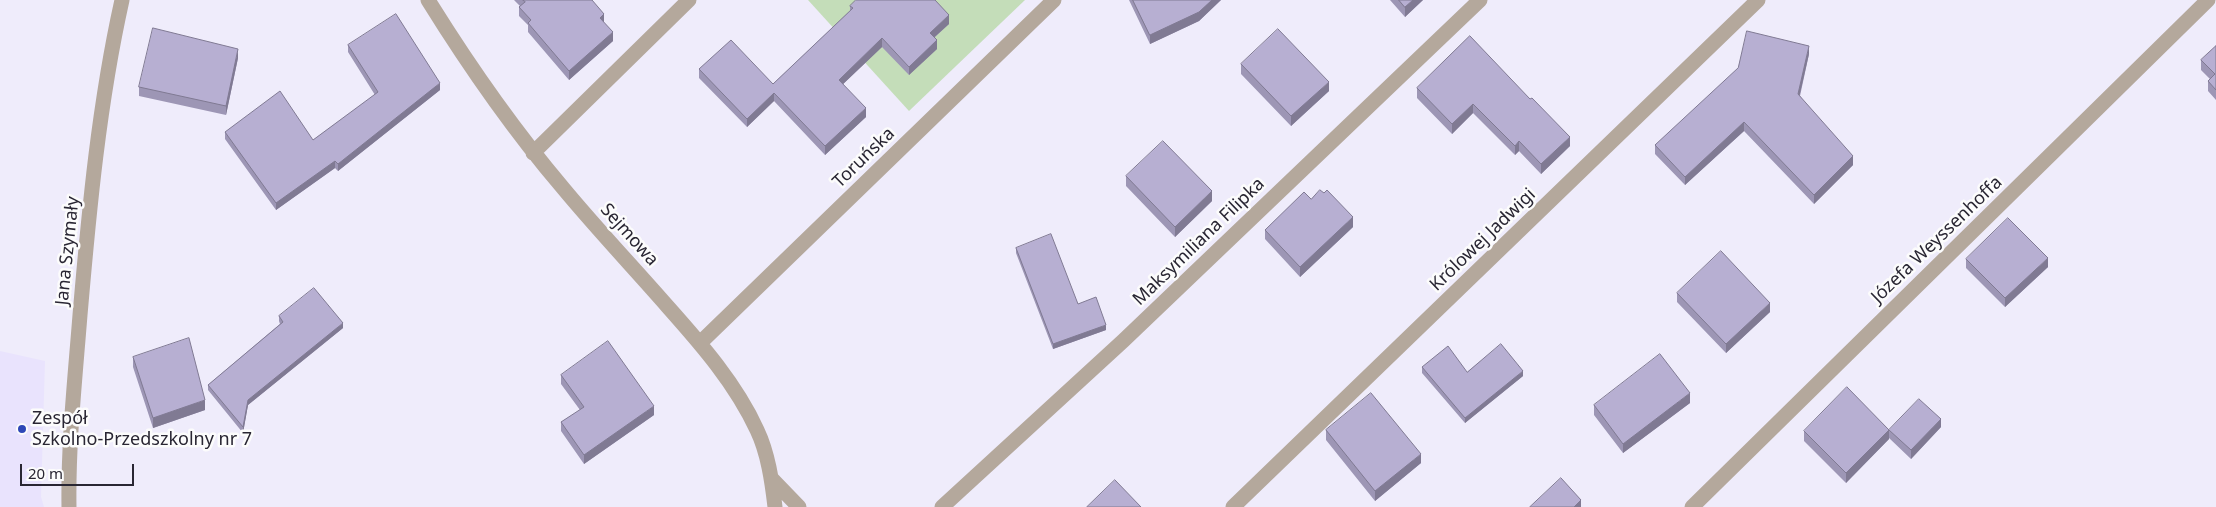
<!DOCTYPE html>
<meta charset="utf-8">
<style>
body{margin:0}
#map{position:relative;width:2216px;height:507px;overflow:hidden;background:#efecfb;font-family:"Noto Sans",sans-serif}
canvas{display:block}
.scale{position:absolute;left:20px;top:464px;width:114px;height:22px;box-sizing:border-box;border:2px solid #292633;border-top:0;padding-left:6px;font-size:15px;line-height:18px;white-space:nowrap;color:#292633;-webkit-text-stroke:4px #fcfcfc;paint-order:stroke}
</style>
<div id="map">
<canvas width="2216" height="507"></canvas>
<div class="scale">20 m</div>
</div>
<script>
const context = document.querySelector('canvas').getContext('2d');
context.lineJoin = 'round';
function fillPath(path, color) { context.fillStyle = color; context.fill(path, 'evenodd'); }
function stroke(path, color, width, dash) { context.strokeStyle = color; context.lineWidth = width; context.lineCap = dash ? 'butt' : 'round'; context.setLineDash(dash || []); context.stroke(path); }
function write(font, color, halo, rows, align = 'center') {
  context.font = font + ' "Noto Sans",sans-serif'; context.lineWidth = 5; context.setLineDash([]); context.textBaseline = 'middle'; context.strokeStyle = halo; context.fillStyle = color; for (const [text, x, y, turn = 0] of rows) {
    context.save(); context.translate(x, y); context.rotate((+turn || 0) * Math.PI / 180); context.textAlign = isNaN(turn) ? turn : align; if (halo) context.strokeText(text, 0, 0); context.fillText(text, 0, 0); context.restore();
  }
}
const built = new Path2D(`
 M0,351L45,361L41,497L44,507H0Z`);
const green = new Path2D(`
 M808,0H1025L909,111Z`);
const minor = new Path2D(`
 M428,0C469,66 512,128 563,188C597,229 633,267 668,307C701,344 736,384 757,430C768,453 772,481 775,507
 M533,153L689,0
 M700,343L1054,0
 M771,478L799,507
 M69,507C68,443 75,379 80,315C89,210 99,103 122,0
 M942,507L1123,341L1480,0
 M1233,507L1758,0
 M1692,507L2208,0`);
const wall = new Path2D(`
 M514,0H592L604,23L613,41L569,80L528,32V25L519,16V7L520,6Z
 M1129,0H1221L1199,21L1150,44Z
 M1390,0H1423L1405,17Z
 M850,6L949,24L935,37L937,49L909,75L882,47L843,84L866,117L825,155L774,101L747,127L699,78V69L773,84L850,11Z
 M1470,36L1570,146L1541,174L1519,151L1515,155L1473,113L1452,134L1417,98V88Z
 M348,45L440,90L338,171L335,168L276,210L225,139V132L313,140L375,95L348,52Z
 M2216,46V100L2208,91V81L2210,79L2201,70V60Z
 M1809,54L1800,96L1853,165L1814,204L1744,131L1685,185L1655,154V145Z
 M238,58L226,115L139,96V87Z
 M1241,64L1329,91L1291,126L1241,74Z
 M1126,176L1212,201L1175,237L1126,186Z
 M1311,199L1353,227L1300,277L1265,239V230Z
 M1016,248L1078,304L1106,330L1053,349L1016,253Z
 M1966,259L2048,267L2005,307L1966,268Z
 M1677,293L1770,312L1726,353L1677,302Z
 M279,316L343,328L248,405L243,433L208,390V385L280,324L279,321Z
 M133,357L205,410L153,428L133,367Z
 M1422,367L1467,372L1523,376L1465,423L1422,373Z
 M561,375L654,415L584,464L561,431V422L580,410L561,384Z
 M1690,403L1623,453L1594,415V405Z
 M1941,427L1911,459L1889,438V430Z
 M1326,430L1421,463L1375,501L1326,440Z
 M1804,431L1889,439L1846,483L1804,441Z`);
const shadedWall = new Path2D(`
 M1212,0H1221L1199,21L1150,44V35Z
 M1413,0H1423L1405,17V7Z
 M604,14V23L600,18Z
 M949,15V24L930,41V33Z
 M613,32V41L569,80V71Z
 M882,38V47L839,88V80Z
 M937,40V49L909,75V67Z
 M1809,46V54L1798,102V94Z
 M238,49V58L226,115V106Z
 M1329,82V91L1291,126V116Z
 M440,83V90L338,171V164Z
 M774,93V101L747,127V119Z
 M1473,104V113L1452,134V124Z
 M866,108V117L825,155V146Z
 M1744,122V131L1685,185V177Z
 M1570,137V146L1541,174V164Z
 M1519,141V151L1515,155V146Z
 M1853,156V165L1814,204V195Z
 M335,161V168L276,210V203Z
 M1212,191V201L1175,237V227Z
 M1353,217V227L1300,277V267Z
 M2048,258V267L2005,307V298Z
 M1770,303V312L1726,353V344Z
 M343,323V328L248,405L243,433V427L248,400Z
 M1106,325V330L1053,349V344Z
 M1523,371V376L1465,423V418Z
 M1690,393V403L1623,453V444Z
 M205,400V410L153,428V418Z
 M654,406V415L584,464V455Z
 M1941,419V427L1911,459V450Z
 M1889,430V439L1846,483V473Z
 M1421,454V463L1375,501V491Z
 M1581,500V507H1574Z`);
const building = new Path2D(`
 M523,0H592L604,14L600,18L613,32L569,71L528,23L531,20L519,7L525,2Z
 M856,0H935L949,15L930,33L937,40L909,67L882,38L839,80L866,108L825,146L774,93L747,119L699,69L731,40L773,84L853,8L850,6Z
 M1133,0H1212L1199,12L1150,35Z
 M1399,0H1413L1405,7Z
 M396,14L440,83L338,164L335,161L276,203L225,132L280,91L313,140L378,92L348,45Z
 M153,28L238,49L226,106L139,87Z
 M1278,29L1329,82L1291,116L1241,64Z
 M1747,31L1809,46L1798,94L1853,156L1814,195L1744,122L1685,177L1655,145L1738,68Z
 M1470,36L1530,99L1532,98L1570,137L1541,164L1519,141L1515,146L1473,104L1452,124L1417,88Z
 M2216,46V90L2208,81L2215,74L2201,60Z
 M1163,141L1212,191L1175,227L1126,176Z
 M1320,190L1324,193L1327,190L1353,217L1300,267L1265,230L1304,192L1311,199Z
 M2008,218L2048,258L2005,298L1966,259Z
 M1051,234L1078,304L1096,297L1106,325L1053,344L1016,248Z
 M1721,251L1770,303L1726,344L1677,293Z
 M314,288L343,323L248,400L243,427L208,385L283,322L279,316Z
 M189,338L205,400L153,418L133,357Z
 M608,341L654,406L584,455L561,422L584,407L561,375Z
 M1501,344L1523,371L1465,418L1422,367L1448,346L1467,372Z
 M1660,354L1690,393L1623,444L1594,405Z
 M1847,387L1889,430L1846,473L1804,431Z
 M1371,393L1421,454L1375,491L1326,430Z
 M1919,399L1941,419L1911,450L1889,430Z
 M1561,478L1581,500L1574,507H1530Z
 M1115,480L1141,507H1087Z`);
const markers = [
 [22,429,5,"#2d47b7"]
];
const streetNames = [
 ["Toruńska",864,158,-44],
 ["Sejmowa",629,235,48],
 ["Królowej Jadwigi",1483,240,-44],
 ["Józefa Weyssenhoffa",1937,240,-44],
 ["Maksymiliana Filipka",1199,242,-44],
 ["Jana Szymały",68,251,-84]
];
const poiNames = [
 ["Zespół",32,419],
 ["Szkolno-Przedszkolny nr 7",32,440]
];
fillPath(built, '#e9e3fd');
fillPath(green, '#c4ddb9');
stroke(minor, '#b4a89c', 15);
fillPath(wall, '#9d96b5');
fillPath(shadedWall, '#807a93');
fillPath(building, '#b7afd2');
stroke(building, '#807a93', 1);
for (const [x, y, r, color] of markers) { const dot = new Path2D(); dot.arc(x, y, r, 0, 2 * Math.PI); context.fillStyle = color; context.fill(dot); stroke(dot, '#fcfcfc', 2); }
write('18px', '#292633', '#fcfcfc', streetNames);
write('18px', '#292633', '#fcfcfc', poiNames, 'left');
</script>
